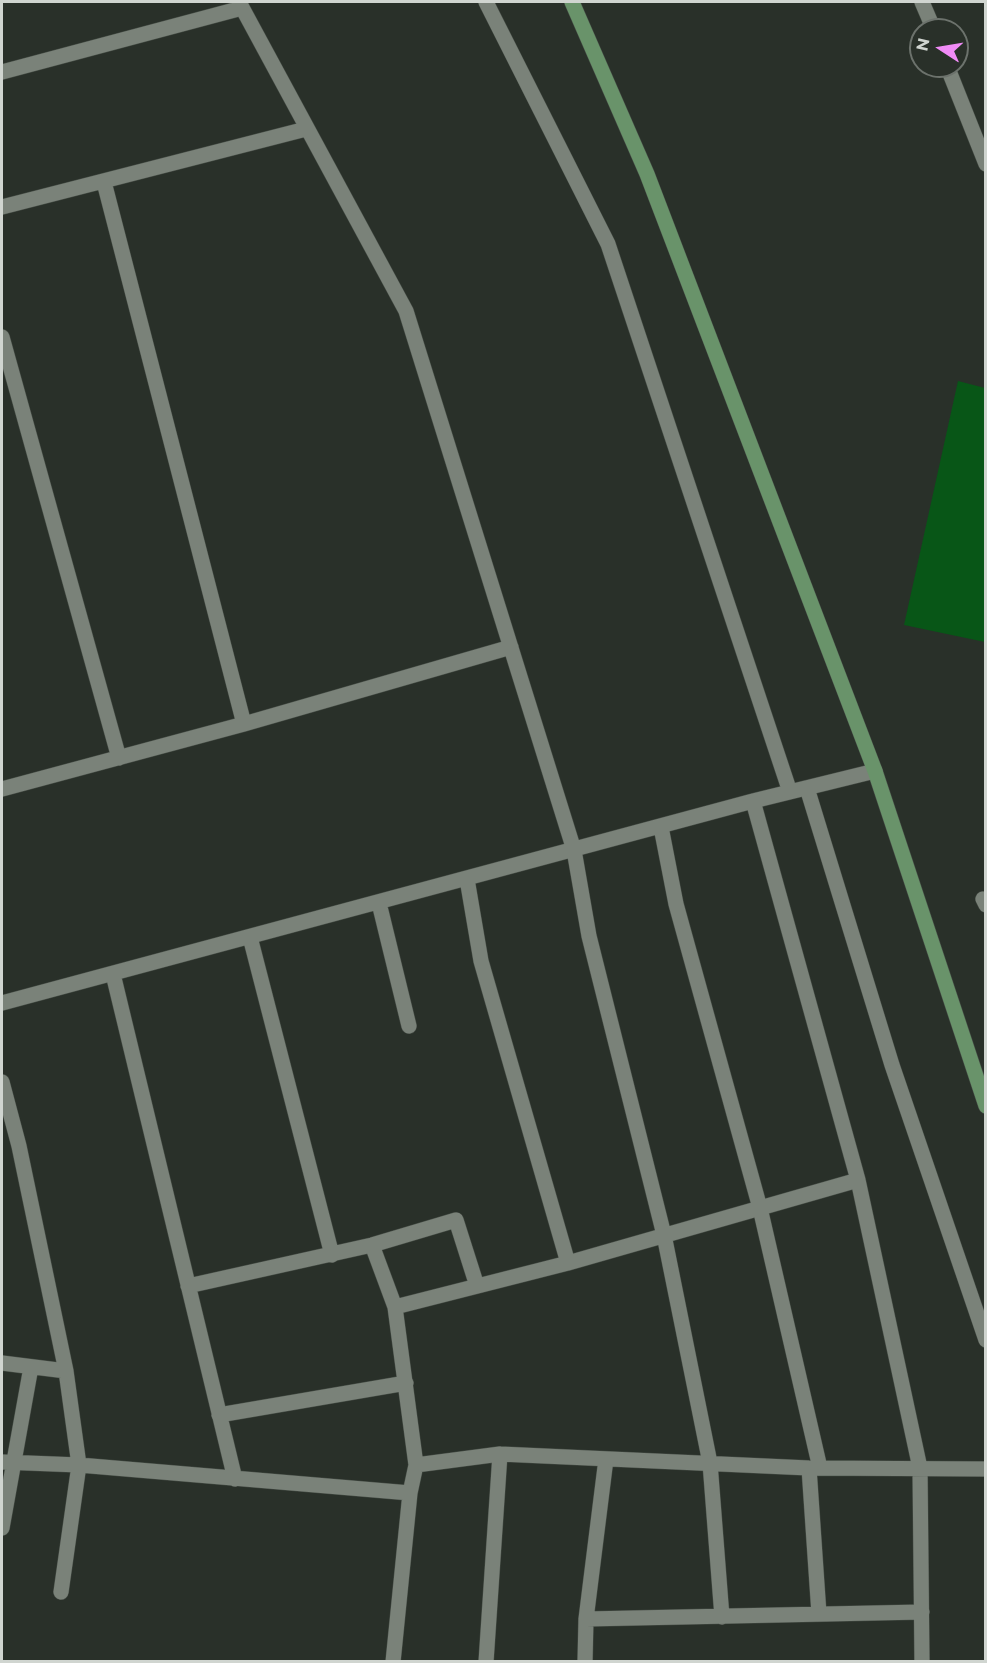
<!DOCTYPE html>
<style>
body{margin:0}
#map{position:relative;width:987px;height:1663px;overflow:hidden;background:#293029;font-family:Montserrat,sans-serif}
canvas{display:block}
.frame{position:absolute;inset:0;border:3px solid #d0d5d0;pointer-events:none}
.north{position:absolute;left:909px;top:18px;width:60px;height:60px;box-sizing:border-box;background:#293029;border:2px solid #6c726c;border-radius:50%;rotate:282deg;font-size:16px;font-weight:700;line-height:24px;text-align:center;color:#d0d5d0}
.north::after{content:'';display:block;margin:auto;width:21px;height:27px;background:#f08bf6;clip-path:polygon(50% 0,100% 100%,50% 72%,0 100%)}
</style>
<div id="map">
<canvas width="987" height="1663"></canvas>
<div class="frame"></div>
<div class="north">N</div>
</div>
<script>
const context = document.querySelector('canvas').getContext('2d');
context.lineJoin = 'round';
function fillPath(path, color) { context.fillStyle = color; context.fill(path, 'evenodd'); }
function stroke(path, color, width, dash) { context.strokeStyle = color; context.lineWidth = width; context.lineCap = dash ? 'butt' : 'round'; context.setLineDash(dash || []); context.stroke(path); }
const green = new Path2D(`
 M958,381L985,388V642L904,625Z`);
const minor = new Path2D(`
 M239,2L406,311L574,850L589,936L664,1235L710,1463L722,1617
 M486,2L608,244L790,792
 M922,2L934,30
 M947,66L986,164
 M2,72L242,8
 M104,182L244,724
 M2,207L306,129
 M2,337L119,758
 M807,788L892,1065L986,1340
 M2,789L244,724L511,647
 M753,801L858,1180L920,1468L922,1662
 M661,827L676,904L760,1208L820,1468
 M467,879L481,961L568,1263
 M983,899L986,905
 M379,903L409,1026
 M250,937L332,1255
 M113,974L235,1479
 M2,1003L753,801L875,771
 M2,1082L19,1146L66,1371L79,1465L61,1592
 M372,1245L395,1307L416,1465
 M188,1286L372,1245L456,1220L477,1286
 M395,1307L568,1263L858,1180
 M2,1363L66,1371
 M219,1415L406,1383
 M2,1462L79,1465L410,1493
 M809,1468L819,1614
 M2,1528L31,1367
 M586,1619L922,1612
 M393,1662L410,1493L416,1465L500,1454L809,1468L986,1469
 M486,1662L500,1454
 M585,1662L586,1619L606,1459`);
const major = new Path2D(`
 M572,2L647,174L875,771L986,1106`);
fillPath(green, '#085617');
stroke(minor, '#464d46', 16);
stroke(major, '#464d46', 16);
stroke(minor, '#7a8279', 15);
stroke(major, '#69936a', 15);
</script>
